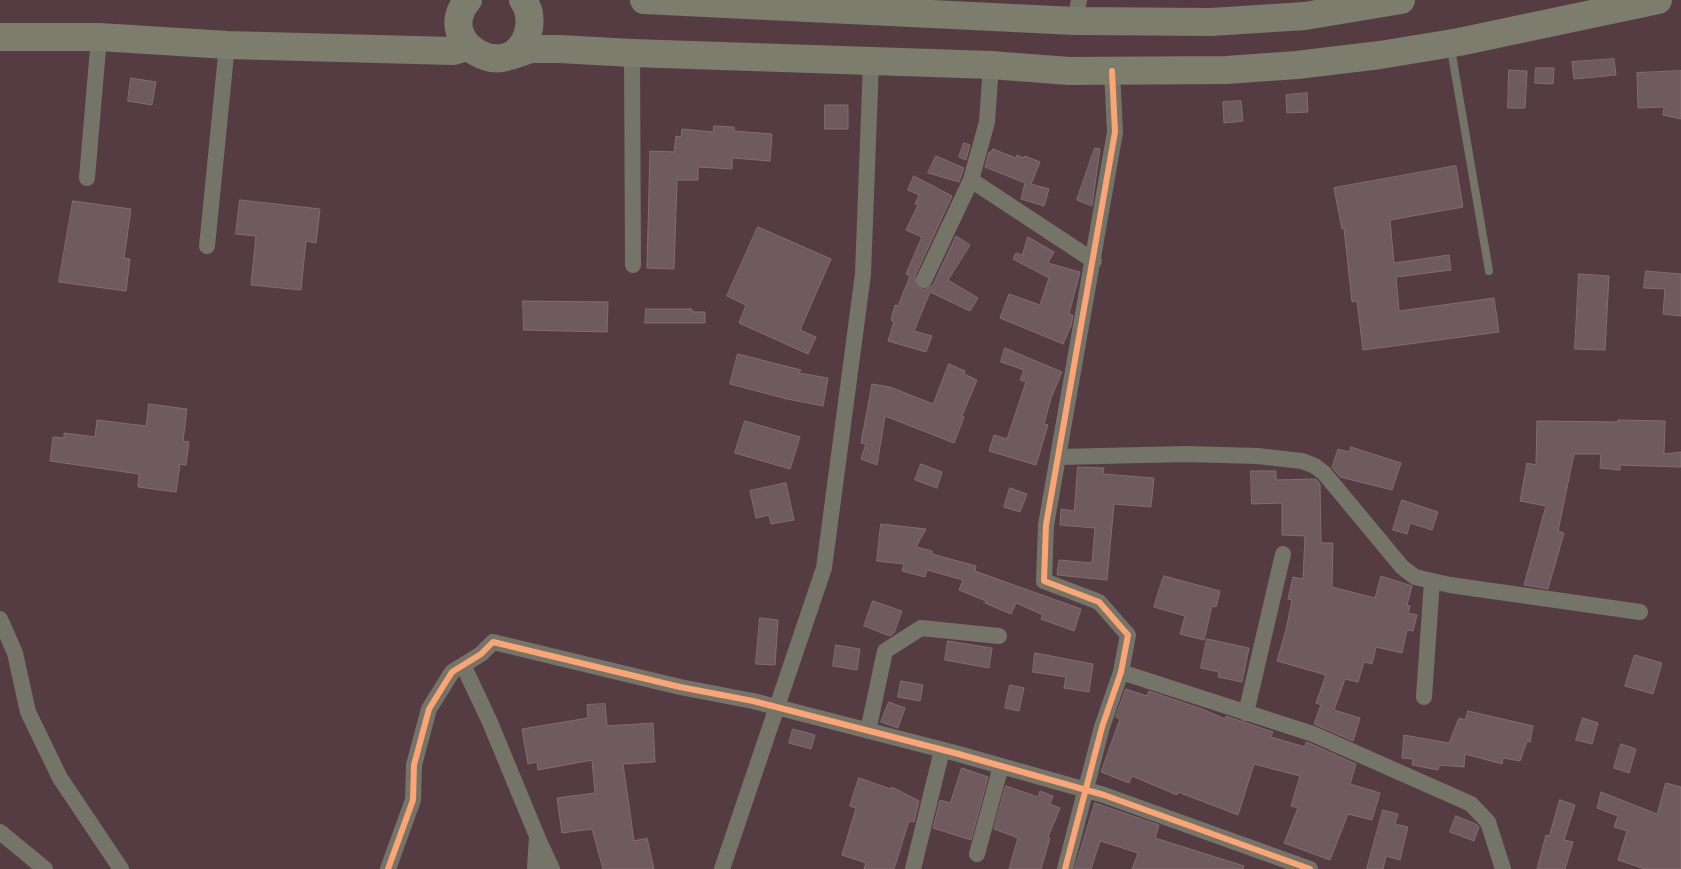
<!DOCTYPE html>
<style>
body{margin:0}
canvas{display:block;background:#543c42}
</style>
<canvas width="1681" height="869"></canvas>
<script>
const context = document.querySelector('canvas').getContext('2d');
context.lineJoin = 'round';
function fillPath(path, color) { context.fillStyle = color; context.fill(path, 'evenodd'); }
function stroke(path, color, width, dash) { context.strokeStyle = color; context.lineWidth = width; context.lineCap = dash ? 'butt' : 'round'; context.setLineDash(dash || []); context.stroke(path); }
const building = new Path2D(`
 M1614,59L1616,75L1574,79L1572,62Z
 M1536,68H1554L1553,84L1535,83Z
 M1509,70L1527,71L1525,108H1508Z
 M1681,71V119L1663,115L1664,107L1638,108L1637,73Z
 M131,78L156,82L152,105L128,101Z
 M1307,93L1308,112L1287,113L1286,95Z
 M1241,101L1243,121L1224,123L1223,102Z
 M825,105H848V129H825Z
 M714,126L734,127V131L772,134L770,161L732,158V169L698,167V180H677L674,269L647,268L650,151L674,152L676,136L681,137L682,129L713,132Z
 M964,143L970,145L966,160L959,157Z
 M1095,148L1100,149L1092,206L1077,200Z
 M993,149L1016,158L1017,155L1024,158L1025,156L1040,162L1031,184L1049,189L1044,206L1021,199L1025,183L985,167L989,152H991Z
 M936,156L964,168L959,182L928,173Z
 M1456,166L1463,207L1390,220L1394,263L1449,255L1451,270L1396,277L1399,311L1494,298L1499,332L1363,350L1357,301L1352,302L1344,228L1342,229L1334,188Z
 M914,176L952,196L915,276L916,285L924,290L933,285L956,236L970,245L948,280L978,298L970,311L930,292L914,331L932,336L926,352L888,341L894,322L891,320L895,305L898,306L910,276L906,274L922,237L906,230L918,205L915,204L919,195L908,190Z
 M240,200L320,209L316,243L306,241L301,290L251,285L256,236L236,234Z
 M73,201L131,209L124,258L130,259L126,291L59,282Z
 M758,227L831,259L800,330L816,337L808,354L739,323L746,305L727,296Z
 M1028,237L1054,252L1048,263L1080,272L1069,314L1073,315L1071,326L1063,344L1000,318L1009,294L1040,305L1049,278L1013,259L1016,253L1022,255Z
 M1646,271L1681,274V316L1663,314L1665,289L1644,288Z
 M1579,274L1609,276L1605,350L1575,349Z
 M523,301L608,302L607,332L524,330Z
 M646,309H692V312H705V323H645Z
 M1005,348L1062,372L1051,398L1044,424L1048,425L1036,465L989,451L994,435L1007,439L1026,382L1020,380L1024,370L1001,362Z
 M738,354L801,370L799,373L828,378L823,406L787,399L730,384Z
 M949,364L965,371L964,374L977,380L962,416L964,417L954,443L885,416L877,465L861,459L866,444L861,443L872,384L890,387L933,404Z
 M149,404L187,409L183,441L189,442L186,465L180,464L176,492L138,487L139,474L50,461L53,437L64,438V433L95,437L97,420L146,426Z
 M1618,420L1665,421L1664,454L1681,452V467L1620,465V470L1600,468L1601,454H1574L1558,531L1564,533L1548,589L1524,585L1546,506L1520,501L1527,463L1536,465L1537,421L1618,422Z
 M745,421L800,437L790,469L735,453Z
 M1351,447L1401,463L1392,490L1340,477L1332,467L1338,449L1349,452Z
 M921,464L942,472L937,488L915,480Z
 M1078,467L1104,468L1103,474L1154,478L1151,507L1114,504L1107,580L1057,575L1059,560L1092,563L1095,528L1060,525L1061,509L1074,511Z
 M1251,471H1276V480L1316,479L1320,484L1321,543H1333L1332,587L1375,598L1381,576L1412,586L1407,605L1410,606L1408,613L1417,615L1413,631L1407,630L1402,653L1376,647L1372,664L1364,662L1358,682L1345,679L1334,710L1360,718L1353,741L1314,724L1321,705L1316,703L1326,675L1277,661L1286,630L1292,600L1288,599L1293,577L1303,579L1305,536L1282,535V503L1252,504Z
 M786,483L794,520L771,524L769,515L756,518L750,491Z
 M1010,488L1027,494L1020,512L1004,507Z
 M1402,500L1438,512L1432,530L1410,523L1407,534L1393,530Z
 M881,524L926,529L916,547L932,551V554L976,566L975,571L1081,609L1074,631L1041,619L1043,615L1016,603L1011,614L985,603L986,601L959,590L963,580L927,570L925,577L902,571L904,564L877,561Z
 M1164,576L1220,591L1216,607L1212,606L1204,640L1180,634L1185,616L1154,607Z
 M873,601L902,611L894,633L890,636L864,626Z
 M760,618L778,620L775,665L756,664Z
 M1207,639L1249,648L1242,682L1218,677L1219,672L1201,668Z
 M948,641L992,648L989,668L945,660Z
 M836,645L860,649L857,670L833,666Z
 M1035,653L1093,664L1089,692L1064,688L1066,677L1033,672Z
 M1635,655L1662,663L1653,694L1625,686Z
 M901,681L923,685L920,701L898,697Z
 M1010,685L1024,688L1019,711L1005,708Z
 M1126,689L1147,696L1149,691L1202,709L1225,719L1226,716L1273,732L1271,737L1305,747L1306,742L1309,743L1356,764L1350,784L1380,793L1372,820L1348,814L1330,860L1284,843L1298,808L1291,806L1300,776L1254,764L1238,815L1178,792L1177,795L1132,776L1129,783L1101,772L1120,719L1116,717Z
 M889,702L905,708L898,728L881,722Z
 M605,704L607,726L653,723L655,762L623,764L634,841L647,838L654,869H603L592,829L562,833L557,798L595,793L592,760L538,770L537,762L528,764L522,729L588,718L587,705Z
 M1468,711L1533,726L1530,742L1527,741L1520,761L1503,758L1502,764L1465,754L1464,767L1439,765L1438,770L1412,765L1413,759L1402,758L1404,735L1449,743L1459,718L1465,720Z
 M1583,718L1598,723L1592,744L1576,740Z
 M793,729L815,735L811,749L789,743Z
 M1621,744L1636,749L1629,773L1614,768Z
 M962,768L988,777L971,840L933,828L940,800L950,803Z
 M859,778L891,789L892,787L919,801L914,822L909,821L894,869H864L866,863L842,855L856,808L850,806Z
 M1666,783L1681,787V869H1645L1618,860L1627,831L1614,827L1618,816L1597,808L1601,792L1657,814Z
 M1006,786L1038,797L1040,791L1053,796L1050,804L1060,808L1048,837L1050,838L1041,869H1009L1018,838L994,829Z
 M1560,800L1575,805L1564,840L1573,842L1565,869H1537L1546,835L1549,836Z
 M1095,803L1159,825L1155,838L1244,866L1243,869H1132L1138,853L1100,841L1091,869H1075Z
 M1383,810L1398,814L1395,824L1408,827L1400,860L1386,856L1383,869H1367Z
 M1456,816L1476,824L1479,827L1474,841L1450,832Z`);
const service = new Path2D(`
 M1451,49L1489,271`);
const minor = new Path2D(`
 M1075,21L1079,0
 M632,53L633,265
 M87,178L99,37
 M971,180L1094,261
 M207,246L227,45
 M924,280L971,180L987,122L991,65
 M1058,457L1187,454L1257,456L1302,461L1315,466L1324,473L1402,567L1415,577L1450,585L1640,612
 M0,619L15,653L28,712L60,778L121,869
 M463,665L489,720L537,836L535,869
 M1121,672L1313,734L1471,804L1488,822L1503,869
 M1424,697L1432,581
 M1246,713L1283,554
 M868,731L885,651L921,628L999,636
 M0,832L45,869
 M538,839L552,869
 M977,854L1001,766
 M388,869L413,800L414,765L429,709L452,672L481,654L493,642L680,687L753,701L955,753L1104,795L1310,869
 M722,869L824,568L863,274L871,62
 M913,869L942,750
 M1065,869L1102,727L1121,672L1128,635L1099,602L1044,581L1046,525L1115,132L1112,71`);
const trunk = new Path2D(`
 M468,0C431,44 512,87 528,33C531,21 530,10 523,0
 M644,0L1075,21L1211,22L1305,16L1401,0
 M0,37H99L227,45L453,51L467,47
 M510,56L531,49H559L632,53L991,65L1069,71L1226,70L1297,65L1380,55L1459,42L1658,0`);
const cycleway = new Path2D(`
 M388,869L413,800L414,765L429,709L452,672L481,654L493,642L680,687L753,701L955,753L1104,795L1310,869
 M1065,869L1102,727L1121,672L1128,635L1099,602L1044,581L1046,525L1115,132L1112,71`);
fillPath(building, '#6e5a5f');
stroke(building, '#826c72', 1);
stroke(service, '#757469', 8);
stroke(minor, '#757469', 16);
stroke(trunk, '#7c7d6c', 28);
stroke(cycleway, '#fda474', 6);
</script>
